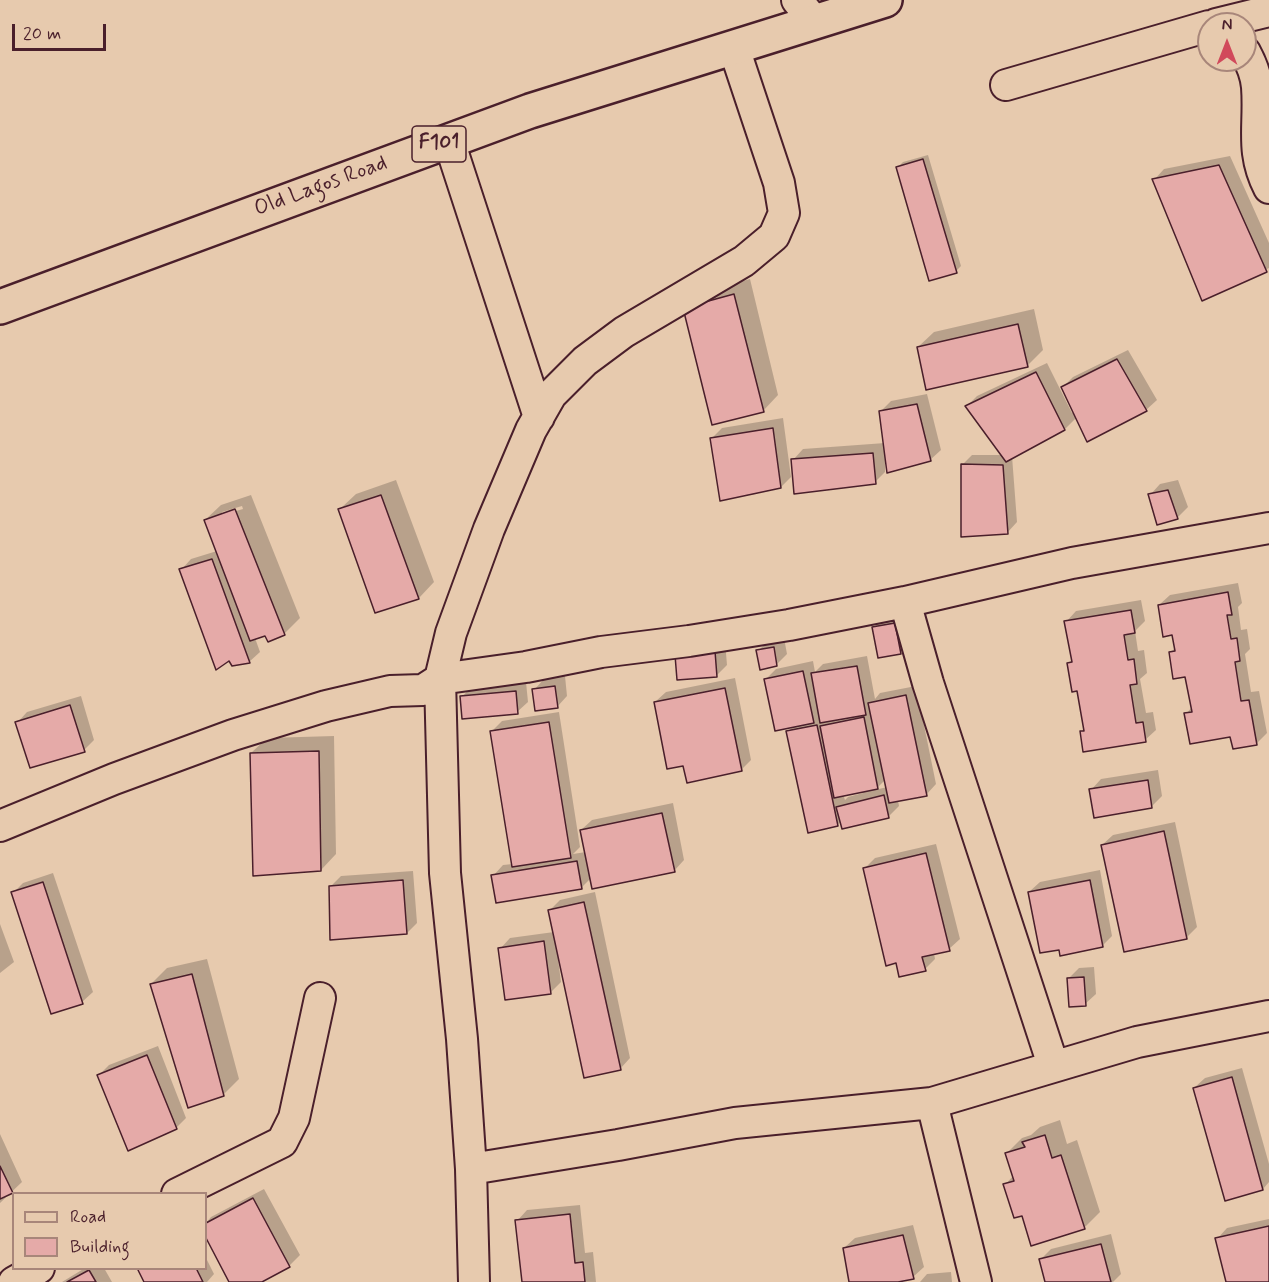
<!DOCTYPE html>
<style>
body{margin:0}
#map{position:relative;width:1269px;height:1282px;overflow:hidden;background:#e7caae;font-family:Mynerve,sans-serif}
canvas{display:block}
.legend{position:absolute;left:12px;top:1192px;width:195px;height:78px;box-sizing:border-box;background:#e7caae;border:2px solid #a8867a;margin:0;padding:8px 10px;list-style:none;font-size:18px;color:#4a1f2b}
.legend li{display:flex;align-items:center;gap:12px;height:30px}
.legend b{width:30px;border:2px solid #a8867a}
.north{position:absolute;left:1197px;top:12px;width:60px;height:60px;box-sizing:border-box;background:#e7caae;border:2px solid #a8867a;border-radius:50%;rotate:0deg;font-size:16px;font-weight:700;line-height:24px;text-align:center;color:#4a1f2b}
.north::after{content:'';display:block;margin:auto;width:21px;height:27px;background:#d1495b;clip-path:polygon(50% 0,100% 100%,50% 72%,0 100%)}
.scale{position:absolute;left:12px;top:24px;width:94px;height:27px;box-sizing:border-box;border:3px solid #4a1f2b;border-top:0;padding-left:8px;font-size:18px;line-height:21px;white-space:nowrap;color:#4a1f2b;-webkit-text-stroke:4px #e7caae;paint-order:stroke}
</style>
<div id="map">
<canvas width="1269" height="1282"></canvas>
<ul class="legend">
<li><b style="height:8px;background:#e7caae"></b>Road</li>
<li><b style="height:16px;background:#e5aaa8"></b>Building</li>
</ul>
<div class="north">N</div>
<div class="scale">20 m</div>
</div>
<script>
const context = document.querySelector('canvas').getContext('2d');
context.lineJoin = 'round';
function fillPath(path, color) { context.fillStyle = color; context.fill(path, 'evenodd'); }
function stroke(path, color, width, dash) { context.strokeStyle = color; context.lineWidth = width; context.lineCap = dash ? 'butt' : 'round'; context.setLineDash(dash || []); context.stroke(path); }
function write(font, color, halo, rows, align = 'center') {
  context.font = font + ' Mynerve,sans-serif'; context.lineWidth = 4.5; context.setLineDash([]); context.textBaseline = 'middle'; context.strokeStyle = halo; context.fillStyle = color; for (const [text, x, y, turn = 0] of rows) {
    context.save(); context.translate(x, y); context.rotate((+turn || 0) * Math.PI / 180); context.textAlign = isNaN(turn) ? turn : align; if (halo) context.strokeText(text, 0, 0); context.fillText(text, 0, 0); context.restore();
  }
}
const shadow = new Path2D(`
 M928,155L961,266L956,271L898,167L903,162Z
 M1230,156L1269,243V268L1202,299L1154,180L1164,169Z
 M750,279L778,395L763,411L713,423L700,293Z
 M1034,309L1043,350L1027,366L918,347L934,332Z
 M1128,350L1157,400L1146,410L1077,417L1065,429L1012,456L1017,522L1007,533L962,465L972,455H1003L967,406L977,396L1047,363L1072,413L1075,412L1063,387L1073,377Z
 M927,394L941,450L930,460L885,461V472L875,482L793,460L803,449L885,443L881,411L891,401Z
 M783,418L791,477L781,487L712,438L722,428Z
 M396,480L434,582L419,598L376,611L340,509L356,494Z
 M1178,480L1188,507L1177,518L1150,495L1160,484Z
 M251,495L300,618L284,634H266L255,638L260,652L249,662L181,570L191,559L217,551L205,520L221,505ZM242,506L243,509L222,515V512Z
 M1238,583L1242,603L1238,607L1241,630L1247,629L1250,649L1245,654L1251,692L1259,691L1267,733L1256,744L1232,735L1186,714L1192,707L1187,675L1170,653L1176,647L1174,633L1159,605L1170,595Z
 M1141,600L1145,621L1135,631L1138,651L1144,650L1147,673L1140,679L1146,713L1153,712L1156,730L1145,740L1081,732L1085,727L1079,690L1069,663L1073,659L1066,622L1076,611Z
 M905,613L911,642L900,653L874,627L884,617Z
 M784,638L787,654L776,665L758,651L768,641Z
 M725,641L727,665L717,675L678,679Z
 M867,656L875,699L880,693L916,686L936,784L926,795L898,800L899,806L889,816L842,821L837,825L788,732L794,725L765,680L776,669L813,661L815,672L823,664ZM885,780L887,787L875,790ZM863,790V793L848,797L845,800L843,794Z
 M565,676L567,696L557,707L534,690L544,679Z
 M735,678L751,760L741,770L684,764L655,702L666,692Z
 M526,682L528,702L517,712L462,697L472,686Z
 M81,696L94,740L84,750L17,723L27,712Z
 M559,712L580,847L573,854L586,852L581,830L592,820L673,803L684,860L674,871L591,878L581,888L493,876L503,865L513,864L492,731L502,721Z
 M334,736L336,854L321,870L251,753L267,738Z
 M1158,770L1162,796L1152,806L1091,790L1101,779Z
 M1175,822L1197,927L1187,937L1125,950L1102,845L1113,835Z
 M936,844L960,939L949,949L934,953L935,959L925,969L864,869L875,858Z
 M1100,870L1112,936L1102,946L1060,948L1029,892L1040,882Z
 M413,871L417,923L407,933L330,887L341,876Z
 M53,873L93,992L82,1002L13,893L23,883Z
 M595,892L630,1058L620,1069L560,959H558L561,982L551,992L500,949L510,938L554,932L550,910L560,900Z
 M0,924L14,962L0,973Z
 M207,959L239,1079L223,1095L151,984L167,968Z
 M1094,967L1096,994L1085,1004L1069,978L1079,968Z
 M158,1046L186,1118L176,1128L98,1076L109,1065Z
 M1242,1068L1269,1164V1182L1263,1189L1226,1199L1194,1088L1205,1078Z
 M1060,1120L1067,1144L1077,1140L1100,1212L1084,1228L1023,1214L1005,1185L1013,1176L1006,1154L1022,1138L1031,1135L1040,1127Z
 M0,1134L22,1182L0,1203Z
 M264,1189L300,1255L290,1265L258,1282H231L206,1235V1223L211,1217Z
 M580,1205L585,1253L593,1252L596,1282H523L517,1221L527,1210Z
 M1269,1219V1282H1227L1217,1239L1227,1228Z
 M913,1225L924,1267L913,1277L891,1282H851L844,1248L855,1238Z
 M1111,1234L1121,1274L1113,1282H1047L1041,1259L1051,1249Z
 M206,1258L214,1274L207,1282H146L139,1268H206Z
 M85,1268H104L112,1282H62Z
 M951,1272L952,1282H920L927,1274Z`);
const building = new Path2D(`
 M923,159L957,273L929,281L896,167Z
 M1219,165L1267,272L1202,301L1152,179Z
 M734,294L764,412L712,425L683,308Z
 M1018,324L1028,367L926,390L917,347Z
 M1117,359L1147,411L1087,442L1061,387Z
 M1036,372L1065,430L1006,462L965,406Z
 M917,404L931,461L887,473L879,411Z
 M773,428L781,488L720,501L710,438Z
 M873,453L876,484L794,494L791,459Z
 M961,464L1003,465L1008,534L961,537Z
 M1168,490L1178,519L1157,525L1148,494Z
 M381,495L419,599L375,613L338,509Z
 M235,509L285,635L268,642L265,636L250,641L204,520Z
 M212,559L250,663L232,666L229,661L216,670L179,569Z
 M1228,592L1232,615H1227L1231,639L1237,638L1240,661L1235,662L1241,701L1249,700L1257,745L1233,749L1230,737L1190,744L1184,713L1192,712L1185,677L1173,679L1169,652L1175,651L1172,635L1163,637L1158,605Z
 M1131,610L1135,633L1124,635L1128,660L1134,659L1137,684L1130,685L1136,723L1143,722L1146,742L1083,752L1080,731H1084L1077,691L1072,692L1067,663L1072,662L1064,621Z
 M895,623L901,654L878,658L872,627Z
 M774,647L777,666L760,670L756,650Z
 M715,651L717,677L677,680L675,655Z
 M857,666L866,715L820,723L811,673Z
 M803,671L814,723L775,731L764,679Z
 M555,686L558,708L535,711L532,689Z
 M725,688L742,771L687,783L683,766L667,769L654,702Z
 M516,691L518,714L462,719L460,696Z
 M906,695L927,796L889,803L868,703Z
 M70,705L85,752L30,768L15,722Z
 M864,717L878,789L834,798L820,726Z
 M549,722L571,858L512,867L490,731Z
 M817,725L838,826L808,833L786,731Z
 M319,751L321,871L253,876L250,753Z
 M1148,780L1152,808L1094,818L1089,789Z
 M884,795L889,818L842,829L836,807Z
 M662,813L675,872L592,889L580,830Z
 M1164,831L1187,939L1124,952L1101,845Z
 M926,853L950,951L922,957L926,971L899,977L896,963L886,966L863,868Z
 M577,861L582,889L496,903L491,875Z
 M403,880L407,934L330,940L329,886Z
 M1090,880L1103,947L1060,956L1059,950L1040,953L1028,892Z
 M43,882L83,1004L51,1014L11,892Z
 M584,902L621,1070L584,1078L548,910Z
 M544,941L551,994L505,1000L498,948Z
 M192,974L224,1096L188,1108L150,984Z
 M1084,977L1086,1006L1069,1007L1067,978Z
 M147,1055L177,1129L128,1151L97,1075Z
 M1232,1077L1263,1190L1225,1201L1193,1088Z
 M1045,1135L1052,1158L1061,1155L1085,1229L1031,1246L1022,1216L1014,1218L1003,1184L1014,1181L1005,1153L1025,1147L1022,1142Z
 M0,1166L13,1193L0,1199Z
 M253,1198L290,1267L262,1282H229L206,1238V1223Z
 M570,1214L575,1263L583,1262L585,1282H522L515,1220Z
 M1269,1226V1282H1226L1215,1238Z
 M903,1235L914,1279L898,1282H849L843,1248Z
 M1101,1244L1111,1282H1045L1039,1259Z
 M137,1268H196L203,1282H144Z
 M89,1270L96,1282H67Z`);
const minor = new Path2D(`
 M797,0L814,21
 M1216,24L1269,11
 M1245,52C1251,63 1256,74 1257,87C1260,126 1250,151 1269,188
 M1006,85L1209,26
 M449,141L539,417
 M905,602L928,683L1053,1065
 M0,826L114,779L233,735L326,706L390,691L423,690L440,679L526,667L601,652L689,641L789,625L905,602L1072,563L1269,528
 M932,1103L976,1282
 M471,1169L618,1145L735,1123L932,1103L1137,1042L1269,1016
 M177,1194L282,1142L294,1118L320,998
 M14,1282L39,1268
 M474,1282L471,1169L462,1039L445,873L440,679L451,633L489,529L531,430L551,395L585,361L624,332L744,261L774,236L784,213L779,183L734,48`);
const primary = new Path2D(`
 M0,307L530,111L885,0`);
const shields = [
 [439,144,54]
];
const shieldNames = [
 ["F101",439,144]
];
const streetNames = [
 ["Old Lagos Road",321,187,-20]
];
fillPath(shadow, '#0003');
fillPath(building, '#e5aaa8');
stroke(building, '#4a1f2b', 1.5);
stroke(minor, '#4a1f2b', 34);
stroke(primary, '#4a1f2b', 38);
stroke(minor, '#e7caae', 30);
stroke(primary, '#e7caae', 33);
for (const [x, y, w] of shields) { const box = new Path2D(); box.roundRect(x - w / 2, y - 18, w, 36, 4.5); context.fillStyle = '#e7caae'; context.fill(box); stroke(box, '#4a1f2b', 1.5); }
write('bold 21px', '#4a1f2b', null, shieldNames);
write('22px', '#4a1f2b', '#e7caae', streetNames);
</script>
